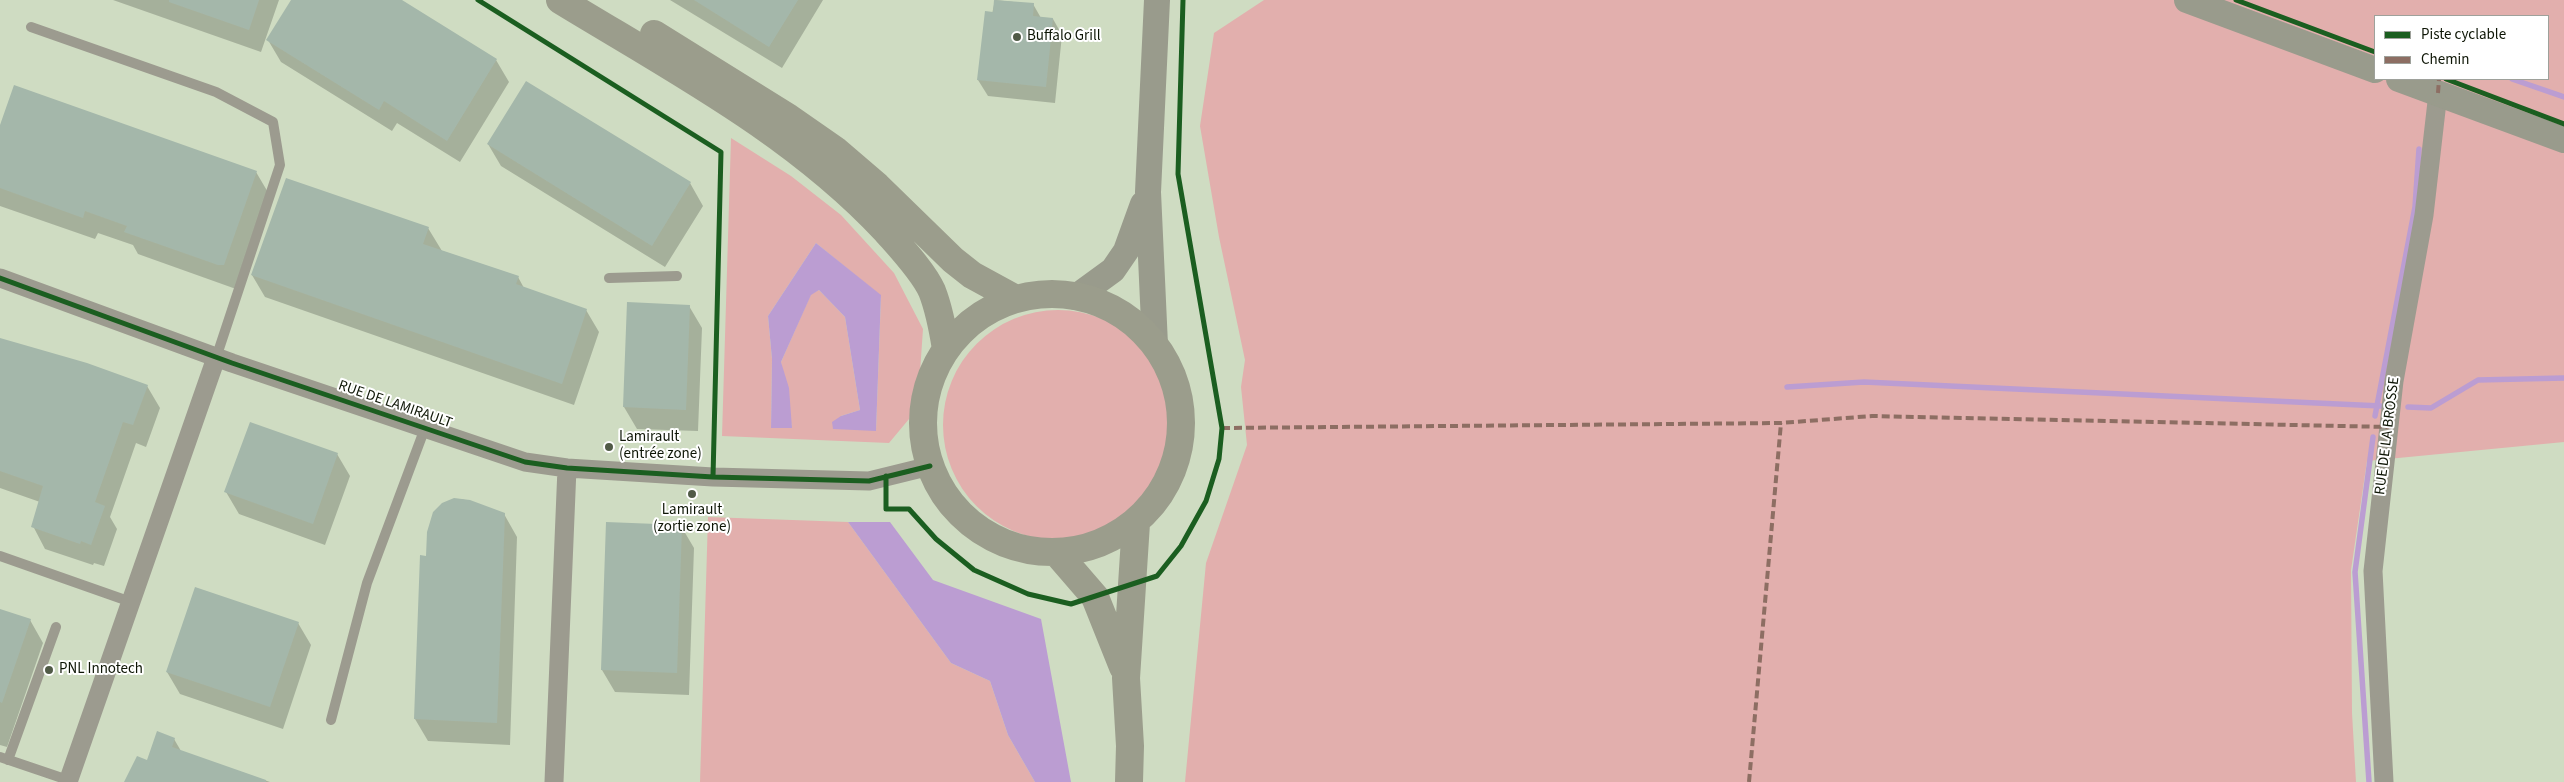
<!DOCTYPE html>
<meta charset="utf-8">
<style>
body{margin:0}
#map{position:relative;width:2564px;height:782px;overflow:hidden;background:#cfdcc2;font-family:"Source Sans 3",sans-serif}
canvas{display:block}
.legend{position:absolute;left:2374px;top:15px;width:175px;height:65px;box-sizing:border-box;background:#fff;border:1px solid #9ea19b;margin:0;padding:6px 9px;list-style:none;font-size:15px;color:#0d1505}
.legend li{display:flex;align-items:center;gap:10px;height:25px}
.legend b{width:25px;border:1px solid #9ea19b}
</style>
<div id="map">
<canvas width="2564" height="782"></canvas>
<ul class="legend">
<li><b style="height:6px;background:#1b5e20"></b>Piste cyclable</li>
<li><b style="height:6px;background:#8d6e63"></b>Chemin</li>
</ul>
</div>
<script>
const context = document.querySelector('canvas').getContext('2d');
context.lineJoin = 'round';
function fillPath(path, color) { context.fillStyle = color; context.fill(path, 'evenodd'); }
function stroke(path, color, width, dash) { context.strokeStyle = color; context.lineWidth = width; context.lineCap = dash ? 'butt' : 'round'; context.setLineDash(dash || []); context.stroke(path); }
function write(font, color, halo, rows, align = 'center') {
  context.font = font + ' "Source Sans 3",sans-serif'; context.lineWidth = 4; context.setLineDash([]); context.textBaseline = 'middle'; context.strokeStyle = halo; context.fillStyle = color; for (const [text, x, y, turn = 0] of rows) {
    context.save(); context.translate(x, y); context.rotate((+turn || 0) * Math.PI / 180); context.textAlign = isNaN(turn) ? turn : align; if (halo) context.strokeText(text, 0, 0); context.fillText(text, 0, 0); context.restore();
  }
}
const green = new Path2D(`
 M1264,0H2564V442L2367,461L2351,570L2352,713L2356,782H1185L1206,563L1247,445L1241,387L1245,360L1219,237L1200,126L1214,33ZM2375,16H2548V79H2375Z
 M731,138L791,176L841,215L894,273L923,329L920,372L909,419L889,443L722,436ZM816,243L881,296L876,431L841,416L860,410L845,317L819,290L811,294L781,362L792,428L771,427L772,359L768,316Z
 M943 425a115 115 0 1 1 230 0a115 115 0 1 1-230 0Z
 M708,517L848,522L951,663L990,681L1008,735L1035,782H700Z`);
const water = new Path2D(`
 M816,243L881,295L876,431L833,429L832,422L841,416L860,410L845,317L819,290L811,295L781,362L789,388L792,428H771L772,359L768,316Z
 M848,522H890L933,580L1041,619L1071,782H1035L1008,735L990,681L951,663Z`);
const shadow = new Path2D(`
 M113,0H279L261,52Z
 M293,0H400L496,60L509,82L460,162L397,123L392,131L281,62L268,40Z
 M670,0H823L782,68Z
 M995,0L1033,4L1041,18L1053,19L1062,35L1055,103L988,96L978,80Z
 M0,129L256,172L269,194L236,289L138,254L133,245L98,233L95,239L0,206Z
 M488,144L690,183L703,206L665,267L501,166Z
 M428,228L442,251L518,277L524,288L586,310L599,332L574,405L265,297L252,275Z
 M689,306L702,328L698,431L637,429L624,407Z
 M0,339L147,386L160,408L146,447L136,443L110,517L117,529L104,566L94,563L93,565L45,549L33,526L40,502L0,488Z
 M337,454L350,476L325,545L239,514L226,492Z
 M462,499L504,514L517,537L510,745L428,741L415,719L421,557H427L447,502Z
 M681,526L694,548L689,695L615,692L602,670Z
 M0,610L30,620L43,643L7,747L0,745Z
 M298,623L311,645L283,729L180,694L167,672Z
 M174,739L181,751L270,782H126Z`);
const stream = new Path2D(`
 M2512,79L2564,97
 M1787,387L1864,382L2381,406
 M2408,407L2431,408L2478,380L2564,378
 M2375,416L2415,207L2419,149
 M2369,782L2355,572L2373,437`);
const building = new Path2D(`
 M169,0H259L249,30L169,2Z
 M291,0H402L497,59L447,141L384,101L379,110L266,40Z
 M694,0H798L769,47Z
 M994,0L1034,3L1033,16L1053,18L1046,87L977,80L985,11L993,12Z
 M526,81L691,182L652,246L487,144Z
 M14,85L257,171L224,265H218L124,232L127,226L85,211L83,218L0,188V125Z
 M286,178L429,227L423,244L519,276L516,284L587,309L562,384L251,275Z
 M627,302L690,305L686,410L623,407Z
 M0,338L87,363L148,385L133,425L123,422L95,502L105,506L91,545L81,541L80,544L31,527L43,486L0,471Z
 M250,422L338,453L313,524L224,492Z
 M454,498L470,500L505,513L497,723L414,719L420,555L426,556L427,532L433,512L442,503Z
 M606,522L682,525L677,673L601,670Z
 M195,587L299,622L270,707L166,672Z
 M0,609L31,619L2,703L0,702Z
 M157,731L175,738L172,747L266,780V782H124L137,756L147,760Z`);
const service = new Path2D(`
 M31,27L216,92L273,122L280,165L216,358
 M609,278L677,276
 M0,556L131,602
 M331,720L367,583L425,428
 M0,757L68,780
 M8,760L56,627`);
const minor = new Path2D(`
 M0,278L232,363L525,462L567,468L713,477L869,481L930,466
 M68,782L216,358
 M554,782L567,468
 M2384,782L2373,571L2394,381L2424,215L2438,93`);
const secondary = new Path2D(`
 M2187,0L2375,70
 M2399,79L2564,140
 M1076,297L1113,270L1126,251L1143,204
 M1155,345L1148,192L1157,0`);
const primary = new Path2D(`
 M560,0C673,69 795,133 886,231C900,247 923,271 932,291C939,309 943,330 946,349
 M654,34L789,118L835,150L877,186L953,260L972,275L1016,299
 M923 423a129 129 0 1 1 258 0a129 129 0 1 1-258 0Z
 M1057,553L1095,597L1123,667
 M1129,782L1130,746L1126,678L1136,523`);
const quiet = new Path2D(`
 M2438,93L2439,79
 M1222,428L1781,423L1872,416L2389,427
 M1749,782L1781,423`);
const cycleway = new Path2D(`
 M478,0L721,152L713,477
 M2236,0L2375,52
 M2446,79L2564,124
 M0,278L232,363L525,462L567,468L713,477L869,481L930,466
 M886,476V509H909L936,539L974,570L1028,594L1071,604L1157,576L1181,546L1206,501L1219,459L1222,428L1178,174L1183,0`);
const markers = [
 [1017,37,5,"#515b47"],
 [609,447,5,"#515b47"],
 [692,494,5,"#515b47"],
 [49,670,5,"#515b47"]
];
const poiNames = [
 ["Buffalo Grill",1027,37],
 ["Lamirault",619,438],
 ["(entrée zone)",619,455],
 ["Lamirault",692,511,"center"],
 ["(zortie zone)",692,528,"center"],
 ["PNL Innotech",59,670]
];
const streetNames = [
 ["RUE DE LAMIRAULT",395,405,19],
 ["RUE DE LA BROSSE",2388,436,-83]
];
fillPath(green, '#e2afad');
fillPath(water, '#bb9dd2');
fillPath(shadow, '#0003');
stroke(stream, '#bb9dd2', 5.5);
fillPath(building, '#a4b7aa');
stroke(service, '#9c9b8f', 10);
stroke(minor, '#9c9b8f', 19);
stroke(secondary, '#999b8c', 26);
stroke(primary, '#9b9d8c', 28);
stroke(quiet, '#8d6e63', 4, [8, 4]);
stroke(cycleway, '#1b5e20', 5);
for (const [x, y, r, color] of markers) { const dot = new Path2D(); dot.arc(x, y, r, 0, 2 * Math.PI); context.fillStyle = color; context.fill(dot); stroke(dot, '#fff', 2); }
write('15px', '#0d1505', '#fff', poiNames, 'left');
write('15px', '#0d1505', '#fff', streetNames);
</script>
